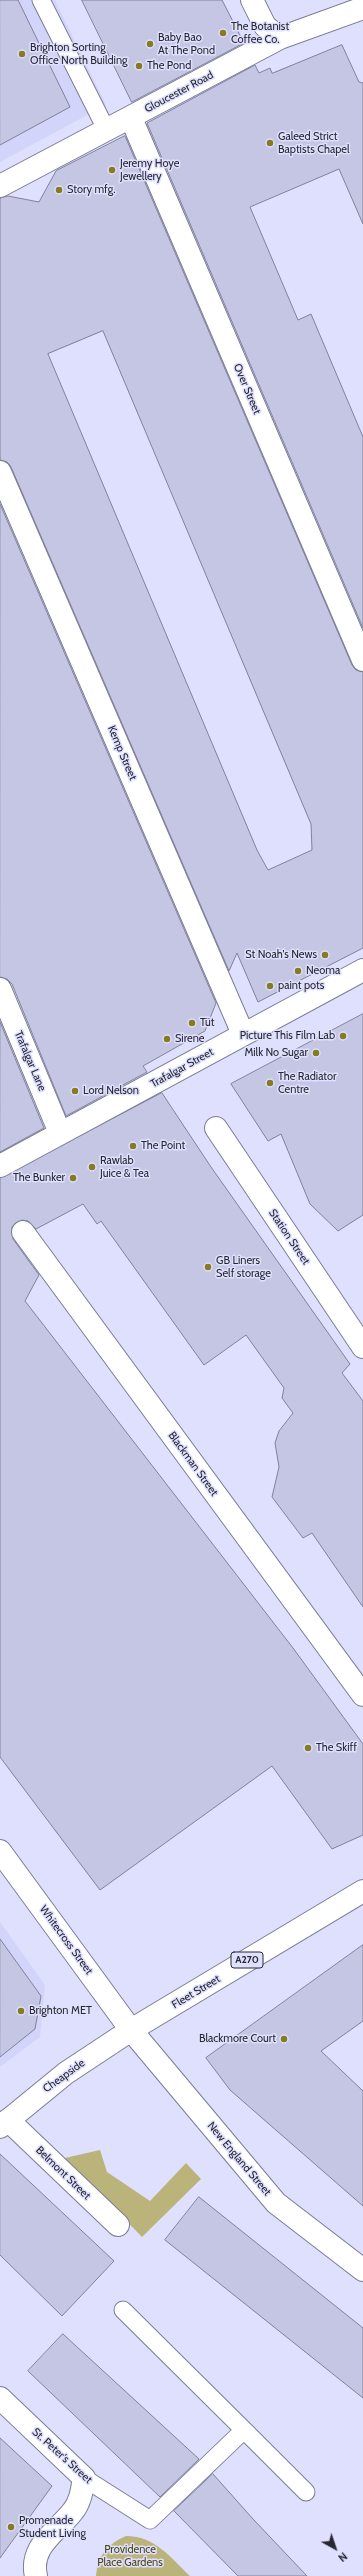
<!DOCTYPE html>
<meta charset="utf-8">
<style>
body{margin:0}
#map{position:relative;width:363px;height:2576px;overflow:hidden;background:#dfe0fe;font-family:Cabin,sans-serif}
canvas{display:block}
.north{position:absolute;left:315px;top:2528px;width:40px;height:40px;-webkit-text-stroke:3px #dfe0fe;paint-order:stroke;rotate:140deg;font-size:11px;font-weight:700;line-height:16px;text-align:center;color:#272732}
.north::after{content:'';display:block;margin:auto;width:14px;height:18px;background:#272732;clip-path:polygon(50% 0,100% 100%,50% 72%,0 100%)}
</style>
<div id="map">
<canvas width="363" height="2576"></canvas>
<div class="north">N</div>
</div>
<script>
const context = document.querySelector('canvas').getContext('2d');
context.lineJoin = 'round';
function fillPath(path, color) { context.fillStyle = color; context.fill(path, 'evenodd'); }
function stroke(path, color, width, dash) { context.strokeStyle = color; context.lineWidth = width; context.lineCap = dash ? 'butt' : 'round'; context.setLineDash(dash || []); context.stroke(path); }
function write(font, color, halo, rows, align = 'center') {
  context.font = font + ' Cabin,sans-serif'; context.lineWidth = 3; context.setLineDash([]); context.textBaseline = 'middle'; context.strokeStyle = halo; context.fillStyle = color; for (const [text, x, y, turn = 0] of rows) {
    context.save(); context.translate(x, y); context.rotate((+turn || 0) * Math.PI / 180); context.textAlign = isNaN(turn) ? turn : align; if (halo) context.strokeText(text, 0, 0); context.fillText(text, 0, 0); context.restore();
  }
}
const built = new Path2D(`
 M0,0H55L106,105L0,162Z
 M0,1922L45,1985L40,2037L0,2067Z`);
const green = new Path2D(`
 M100,2150L107,2172L150,2201L186,2163L201,2179L142,2237L65,2158Z
 M126,2536C155,2536 170,2557 190,2576H96C98,2554 108,2544 126,2536Z`);
const building = new Path2D(`
 M0,0H18L70,107L0,145Z
 M82,0H222L244,43L132,102Z
 M342,45L359,82L363,83V224L339,169L250,207L298,320L311,314L363,437V628L147,123L255,65L259,73L270,68L272,73Z
 M125,136L352,665L356,670L363,672V948L258,1002L237,953L229,971L11,467L7,462L0,460V198L8,196L39,202L56,171ZM103,331L311,824L312,850L268,870L257,850L48,354Z
 M0,504L216,1003L205,1031L143,1066L147,1072L66,1116L12,984L7,979L0,977Z
 M363,1014V1215L338,1231L310,1204L281,1134L268,1141L231,1084Z
 M0,1022L44,1128L0,1152Z
 M162,1093L211,1167L350,1364L342,1373L363,1401V1607L312,1533L303,1538L272,1497L279,1467L275,1443L279,1431L293,1413L282,1398L284,1388L246,1335L204,1365L101,1221L97,1224L83,1204L36,1229L28,1221L22,1220L12,1227L13,1239L39,1275L25,1301L293,1648L363,1744V1835L332,1849L272,1766L100,1890L0,1757V1178Z
 M0,1939L41,1996L35,2029L0,2057Z
 M363,1945V2021L321,2051L363,2091V2206L230,2090L206,2058Z
 M0,2154L114,2261L62,2316L0,2255Z
 M199,2197L363,2328V2398L165,2240Z
 M63,2334L199,2459L160,2497L28,2371Z
 M0,2438L52,2486L0,2558Z
 M213,2474L253,2519L307,2576H238L174,2511Z`);
const service = new Path2D(`
 M41,0L107,131
 M123,2310L244,2430
 M84,2478L150,2520L244,2430L306,2492`);
const minor = new Path2D(`
 M252,0L265,26L280,38
 M131,118L363,660
 M0,186L280,38L363,8
 M0,472L243,1034
 M0,989L60,1133
 M216,1128L363,1347
 M23,1232L363,1695
 M131,2030L276,2203L363,2270
 M8,2120L118,2225
 M0,2398L84,2478C82,2489 81,2501 73,2511C57,2532 29,2546 36,2576`);
const tertiary = new Path2D(`
 M0,1166L363,970
 M0,1851L131,2030`);
const primary = new Path2D(`
 M0,2127L66,2073L131,2030L363,1891`);
const markers = [
 [223,33,4,"#857b20"],
 [150,44,4,"#857b20"],
 [22,54,4,"#857b20"],
 [139,66,4,"#857b20"],
 [270,143,4,"#857b20"],
 [112,170,4,"#857b20"],
 [59,190,4,"#857b20"],
 [325,955,4,"#857b20"],
 [298,971,4,"#857b20"],
 [270,986,4,"#857b20"],
 [192,1023,4,"#857b20"],
 [343,1036,4,"#857b20"],
 [167,1039,4,"#857b20"],
 [316,1053,4,"#857b20"],
 [270,1083,4,"#857b20"],
 [75,1091,4,"#857b20"],
 [133,1146,4,"#857b20"],
 [92,1167,4,"#857b20"],
 [73,1178,4,"#857b20"],
 [208,1267,4,"#857b20"],
 [308,1748,4,"#857b20"],
 [21,2011,4,"#857b20"],
 [284,2039,4,"#857b20"],
 [11,2527,4,"#857b20"]
];
const shields = [
 [247,1960,32]
];
const shieldNames = [
 ["A270",247,1960]
];
const poiNames = [
 ["The Botanist",231,27],
 ["Coffee Co.",231,40],
 ["Baby Bao",158,38],
 ["At The Pond",158,51],
 ["Brighton Sorting",30,48],
 ["Office North Building",30,61],
 ["The Pond",147,66],
 ["Galeed Strict",278,137],
 ["Baptists Chapel",278,150],
 ["Jeremy Hoye",120,164],
 ["Jewellery",120,177],
 ["Story mfg.",67,190],
 ["St Noah's News",317,955,"right"],
 ["Neoma",306,971],
 ["paint pots",278,986],
 ["Tüt",200,1023],
 ["Picture This Film Lab",335,1036,"right"],
 ["Sirene",175,1039],
 ["Milk No Sugar",308,1053,"right"],
 ["The Radiator",278,1077],
 ["Centre",278,1090],
 ["Lord Nelson",83,1091],
 ["The Point",141,1146],
 ["Rawlab",100,1161],
 ["Juice & Tea",100,1174],
 ["The Bunker",65,1178,"right"],
 ["GB Liners",216,1261],
 ["Self storage",216,1274],
 ["The Skiff",316,1748],
 ["Brighton MET",29,2011],
 ["Blackmore Court",276,2039,"right"],
 ["Promenade",19,2521],
 ["Student Living",19,2534]
];
const streetNames = [
 ["Gloucester Road",179,92,-28],
 ["Over Street",247,389,67],
 ["Kemp Street",122,753,67],
 ["Trafalgar Lane",30,1061,67],
 ["Trafalgar Street",182,1068,-29],
 ["Station Street",289,1237,56],
 ["Blackman Street",193,1464,54],
 ["Whitecross Street",66,1940,54],
 ["Fleet Street",196,1992,-31],
 ["Cheapside",64,2076,-36],
 ["New England Street",239,2159,50],
 ["Belmont Street",63,2173,44],
 ["St. Peter's Street",62,2456,42]
];
const parkNames = [
 ["Providence",130,2550],
 ["Place Gardens",130,2563]
];
fillPath(built, '#d3d4f9');
fillPath(green, '#bab47b');
fillPath(building, '#c4c6e3');
stroke(building, '#80819b', 1);
stroke(service, '#7b7c97', 19);
stroke(minor, '#7b7c97', 24);
stroke(tertiary, '#7b7c97', 24);
stroke(primary, '#7b7c97', 24);
stroke(service, '#fff', 17);
stroke(minor, '#fff', 22);
stroke(tertiary, '#fff', 22);
stroke(primary, '#fff', 22);
for (const [x, y, r, color] of markers) { const dot = new Path2D(); dot.arc(x, y, r, 0, 2 * Math.PI); context.fillStyle = color; context.fill(dot); stroke(dot, '#dfe0fe', 1.5); }
for (const [x, y, w] of shields) { const box = new Path2D(); box.roundRect(x - w / 2, y - 8, w, 16, 3); context.fillStyle = '#dfe0fe'; context.fill(box); stroke(box, '#272732', 1); }
write('bold 10px', '#272732', null, shieldNames);
write('11px', '#272732', '#dfe0fe', poiNames, 'left');
write('11px', '#272732', '#dfe0fe', streetNames);
write('11px', '#4a451a', '#dfe0fe', parkNames);
</script>
